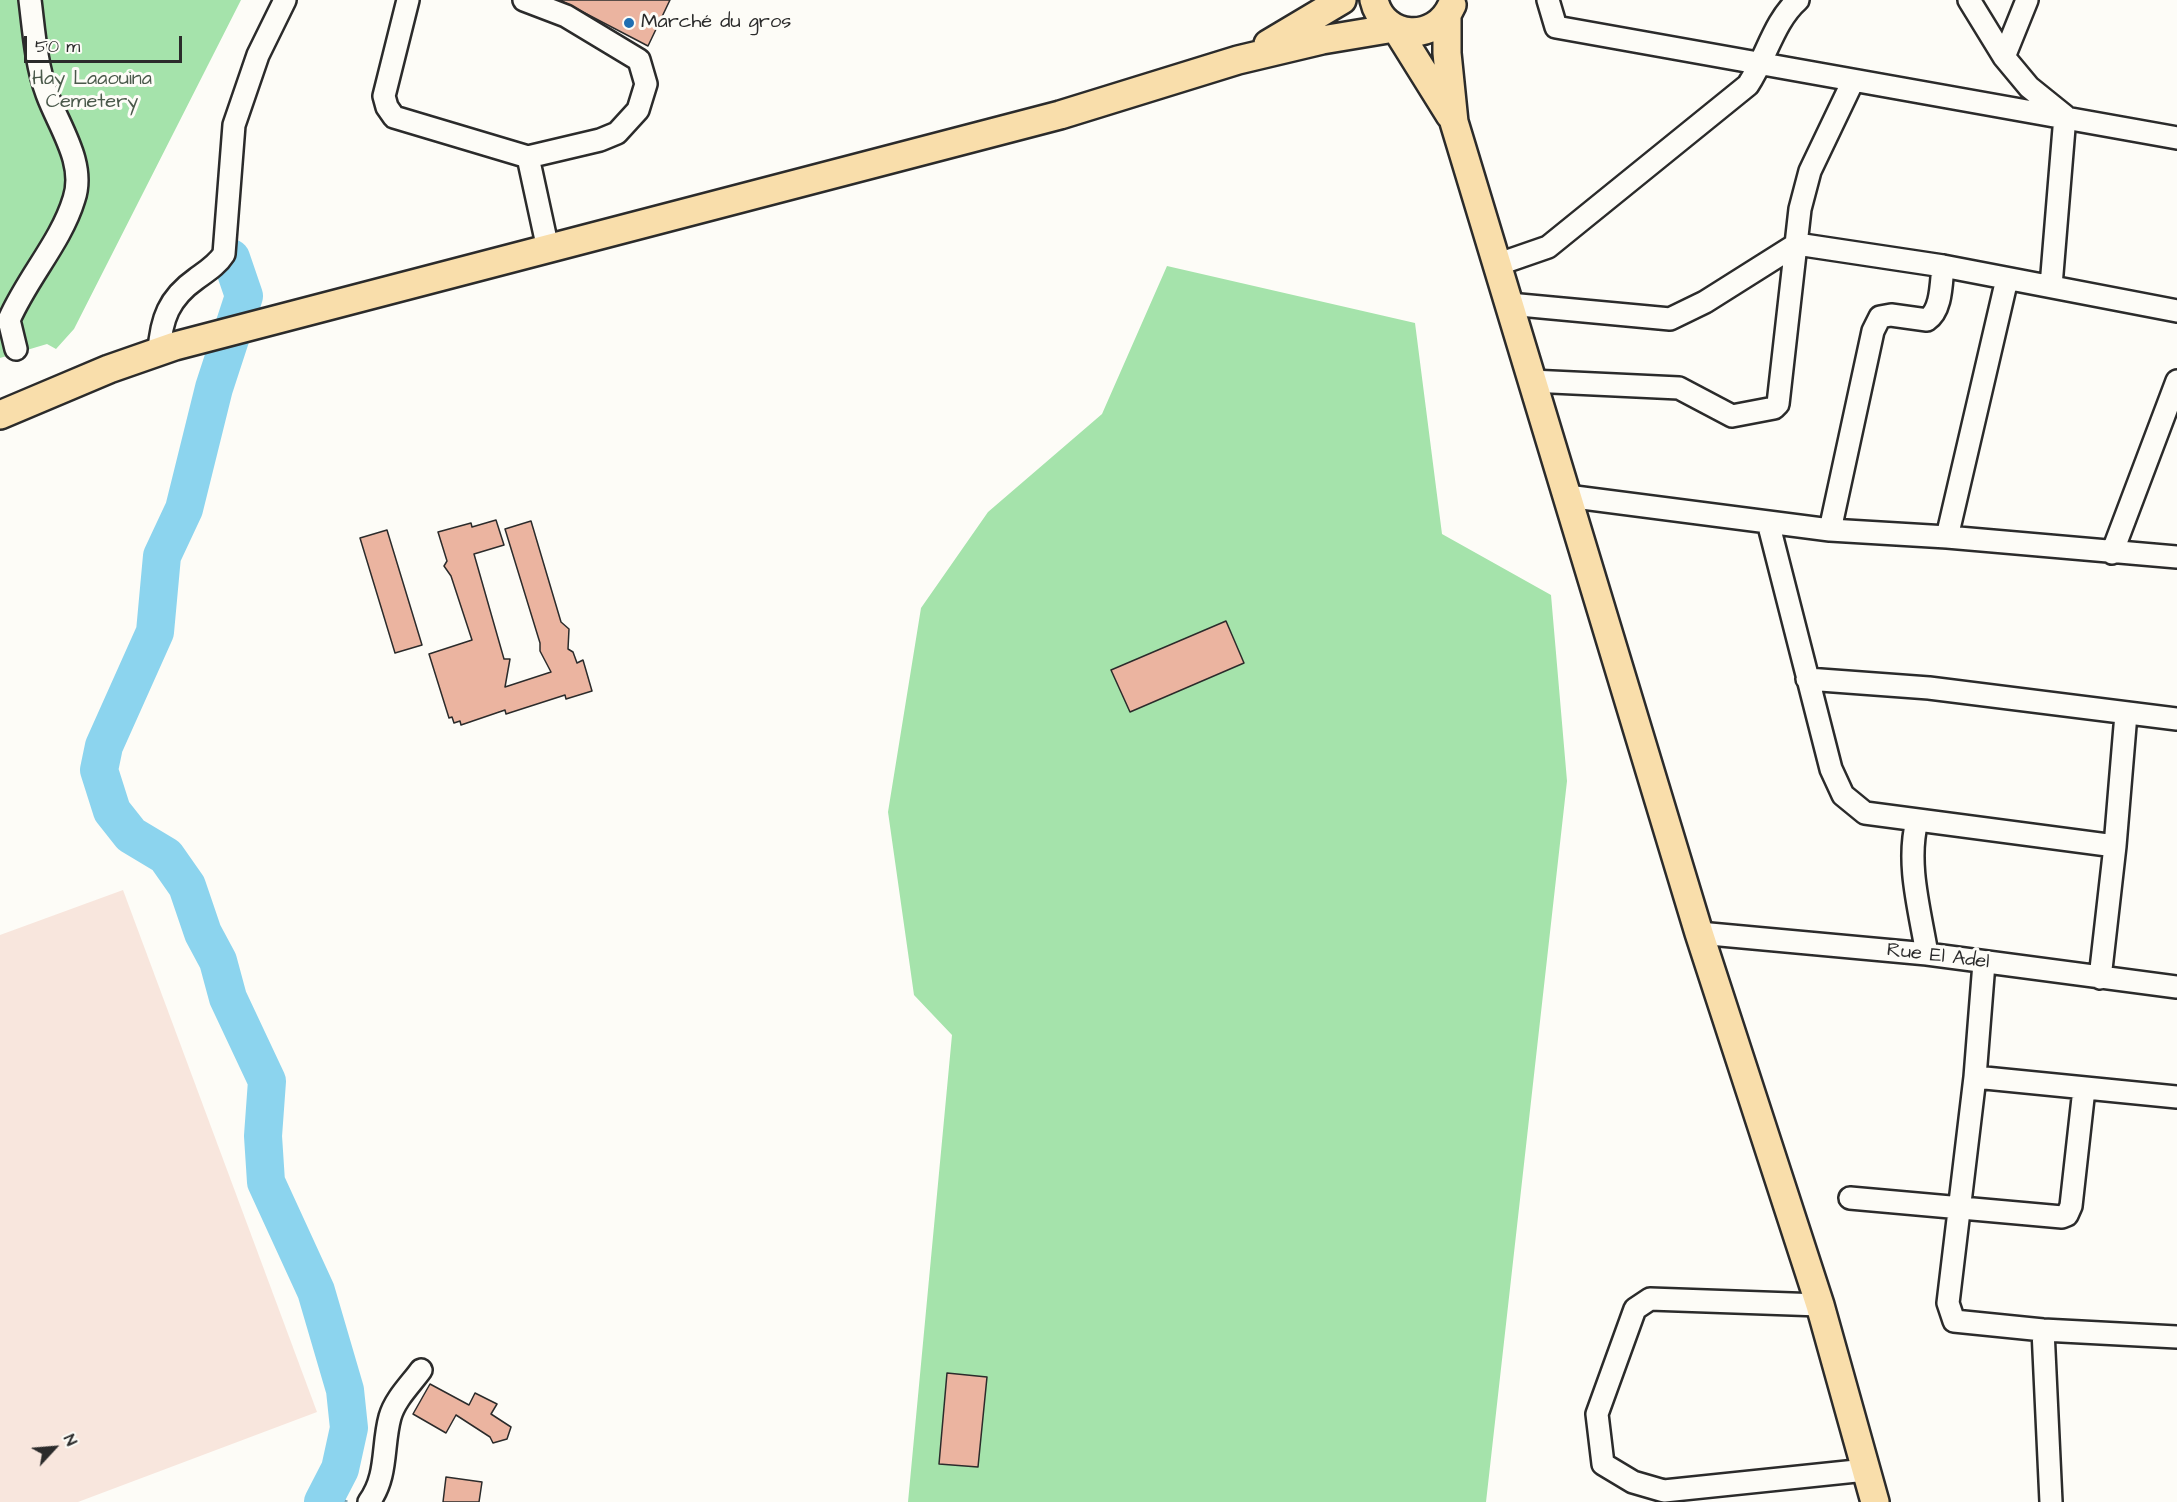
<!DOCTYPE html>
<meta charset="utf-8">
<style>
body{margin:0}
#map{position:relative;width:2177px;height:1502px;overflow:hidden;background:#fdfcf7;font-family:"Architects Daughter",sans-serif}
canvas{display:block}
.north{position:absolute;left:24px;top:1418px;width:60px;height:60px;-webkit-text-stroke:4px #fdfcf7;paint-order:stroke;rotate:64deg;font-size:16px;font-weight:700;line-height:24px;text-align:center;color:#2b2b2b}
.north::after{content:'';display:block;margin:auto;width:21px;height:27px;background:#2b2b2b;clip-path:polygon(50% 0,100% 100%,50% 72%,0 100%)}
.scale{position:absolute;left:24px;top:36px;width:158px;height:27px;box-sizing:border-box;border:3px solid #2b2b2b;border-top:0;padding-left:8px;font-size:18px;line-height:21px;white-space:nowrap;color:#2b2b2b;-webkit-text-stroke:4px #fdfcf7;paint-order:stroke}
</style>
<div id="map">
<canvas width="2177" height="1502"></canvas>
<div class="north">N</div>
<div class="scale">50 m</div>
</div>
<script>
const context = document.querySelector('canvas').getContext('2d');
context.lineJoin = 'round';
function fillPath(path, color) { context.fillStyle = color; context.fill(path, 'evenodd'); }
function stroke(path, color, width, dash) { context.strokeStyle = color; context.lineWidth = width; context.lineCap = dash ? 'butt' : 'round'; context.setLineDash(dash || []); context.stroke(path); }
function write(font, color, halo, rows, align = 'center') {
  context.font = font + ' "Architects Daughter",sans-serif'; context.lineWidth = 6; context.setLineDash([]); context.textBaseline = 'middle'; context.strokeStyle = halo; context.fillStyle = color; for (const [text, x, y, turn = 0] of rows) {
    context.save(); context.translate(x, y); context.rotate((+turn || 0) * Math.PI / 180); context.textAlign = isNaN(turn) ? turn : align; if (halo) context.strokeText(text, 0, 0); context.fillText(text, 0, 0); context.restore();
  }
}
const built = new Path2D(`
 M123,890L317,1412L78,1502H0V935Z`);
const green = new Path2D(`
 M0,0H241L74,329L56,349L47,344L0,358Z
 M1167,266L1415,323L1442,534L1551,595L1567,781L1486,1502H908L952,1035L914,995L888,812L921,608L988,512L1102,414Z`);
const water = new Path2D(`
 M315,1482L346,1501H347L306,1502L313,1494Z`);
const river = new Path2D(`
 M231,258L244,296L214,388L184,509L162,556L155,632L104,746L99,770L112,811L131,835L166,856L187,886L203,933L218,961L228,998L267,1081L263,1136L266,1182L316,1291L345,1390L349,1428L340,1469L323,1502`);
const building = new Path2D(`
 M560,0H670L648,46Z
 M496,520L504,545L474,554L504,659H510L505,687L551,672L540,651V643L505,529L531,521L561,622L569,629L568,649L573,652L577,663L583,660L592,691L566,699L565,695L506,714L505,710L461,725L460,721L454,723L452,717L449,718L429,654L472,640L451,576L444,566L447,561L438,532L471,523L472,527Z
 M387,530L422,645L395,653L360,538Z
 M1226,621L1244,663L1130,712L1111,670Z
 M947,1373L987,1377L978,1467L939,1464Z
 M430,1384L469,1405L475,1393L497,1404L491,1414L511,1427L507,1439L493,1443L490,1437L456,1415L446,1433L413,1414Z
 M446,1477L482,1482L479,1502H443Z`);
const minor = new Path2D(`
 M408,0L384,96L387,107L394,117L528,157L600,140L617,133L638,110L646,84L639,60L566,16L524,0
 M1548,0L1556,27L2177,138
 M1969,0L2004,57L2029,87L2065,116L2051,286
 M2004,57L2027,0
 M528,157L548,249
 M1496,265L1548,247L1748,85C1766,58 1774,21 1798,0
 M1509,304L1670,319L1705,302L1797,244L1943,266L2177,311
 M16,349L9,320C27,278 61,242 74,199C86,163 59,127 47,94C36,64 34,32 30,0
 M159,352C161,319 169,298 196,279C207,271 217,265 224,254L234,125L258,55L285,0
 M1531,381L1679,388L1732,416L1774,408L1778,404L1800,209L1810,171L1853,81
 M1567,496L1830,530L1947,537L2177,557
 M1768,522L1831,769L1843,795L1865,813L2115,846
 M1830,530L1873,331L1880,317L1891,315L1927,320C1942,310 1941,283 1943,266
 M1947,537L2007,279
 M2112,553L2177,381
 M1807,679L1929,688L2177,719
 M1917,821C1906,864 1920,911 1927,954
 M1699,933L1927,954L2177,987
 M1984,963L1975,1077L2177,1097
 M2100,978L2115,846L2126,714
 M1975,1077L1948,1303L1954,1321L2043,1330L2177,1337
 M1850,1198L2062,1217L2067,1215L2071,1206L2084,1089
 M1820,1305L1650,1299L1635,1309L1597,1414L1603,1464L1633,1482L1664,1491L1866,1470
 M2043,1330L2051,1502
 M369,1502C388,1476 382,1446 390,1417C395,1399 411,1384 421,1370`);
const major = new Path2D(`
 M1374,0C1383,40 1436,43 1452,5
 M1447,15V53L1454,122L1699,933L1820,1305L1875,1502
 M1397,30L1450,115
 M1268,44L1342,0
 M0,415L109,369L175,346L1060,115L1238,60L1322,40L1394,28`);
const markers = [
 [629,23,6,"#1f6fb2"]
];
const poiNames = [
 ["Marché du gros",641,23]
];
const parkNames = [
 ["Hay Laaouina",92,80],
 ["Cemetery",92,103]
];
const streetNames = [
 ["Rue El Adel",1938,957,7]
];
fillPath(built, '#f8e6dd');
fillPath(green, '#a5e3ab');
fillPath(water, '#8cd4ee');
stroke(water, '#6590a0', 1.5);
stroke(river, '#8cd4ee', 38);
fillPath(building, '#ebb4a0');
stroke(building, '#2b2b2b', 1.5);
stroke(minor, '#2b2b2b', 26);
stroke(major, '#2b2b2b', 32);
stroke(minor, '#fdfcf7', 21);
stroke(major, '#f9deab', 27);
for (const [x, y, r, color] of markers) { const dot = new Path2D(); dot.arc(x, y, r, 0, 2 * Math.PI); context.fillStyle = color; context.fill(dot); stroke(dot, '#fdfcf7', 2); }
write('20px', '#2b2b2b', '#fdfcf7', poiNames, 'left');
write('20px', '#4a594b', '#fdfcf7', parkNames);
write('20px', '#2b2b2b', '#fdfcf7', streetNames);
</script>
